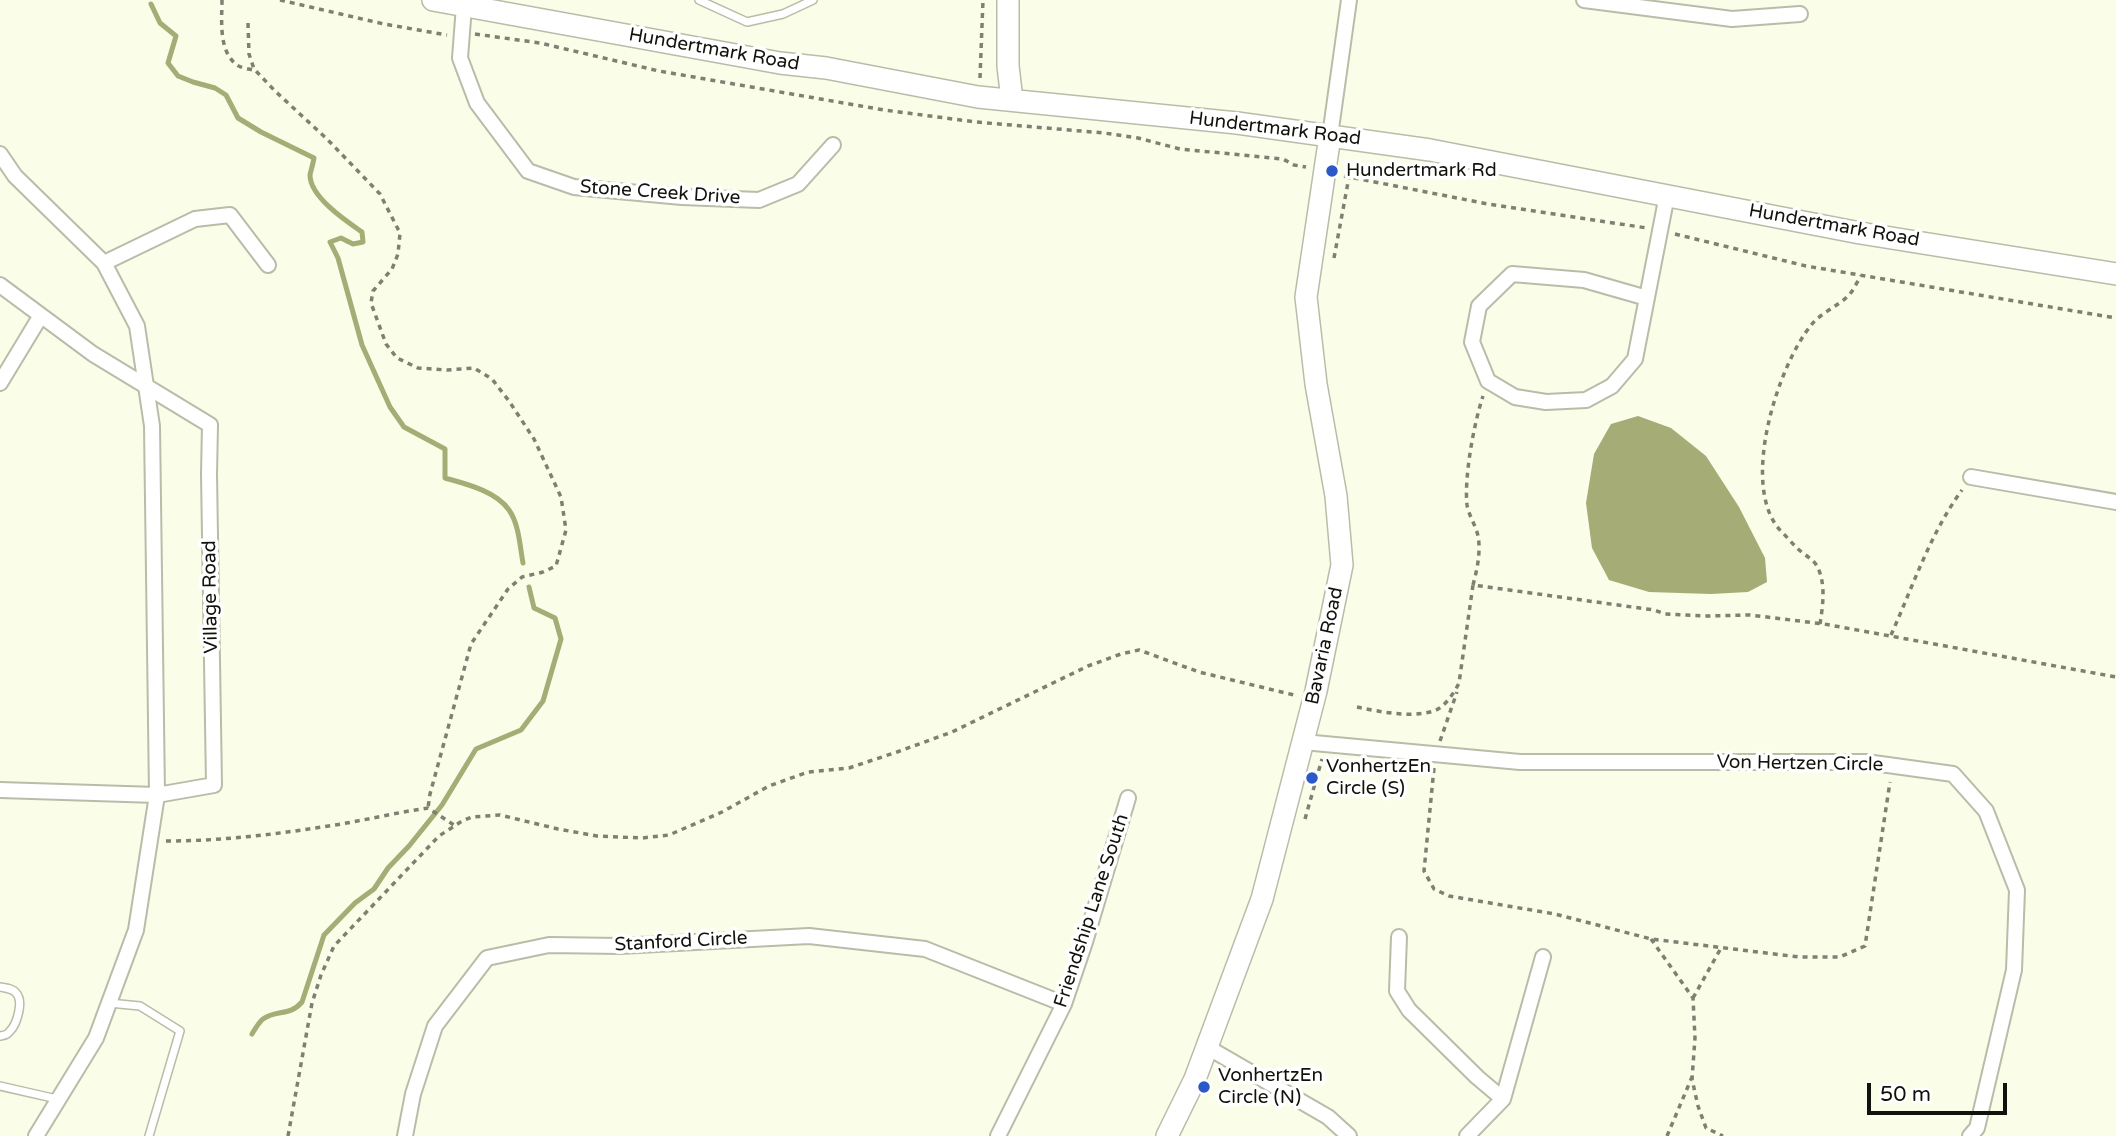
<!DOCTYPE html>
<style>
body{margin:0}
#map{position:relative;width:2116px;height:1136px;overflow:hidden;background:#fafde8;font-family:"Varela Round",sans-serif}
canvas{display:block}
.scale{position:absolute;left:1867px;top:1083px;width:140px;height:32px;box-sizing:border-box;border:4px solid #11120b;border-top:0;padding-left:9px;font-size:21px;line-height:24px;white-space:nowrap;color:#11120b;-webkit-text-stroke:5px #fff;paint-order:stroke}
</style>
<div id="map">
<canvas width="2116" height="1136"></canvas>
<div class="scale">50 m</div>
</div>
<script>
const context = document.querySelector('canvas').getContext('2d');
context.lineJoin = 'round';
function fillPath(path, color) { context.fillStyle = color; context.fill(path, 'evenodd'); }
function stroke(path, color, width, dash) { context.strokeStyle = color; context.lineWidth = width; context.lineCap = dash ? 'butt' : 'round'; context.setLineDash(dash || []); context.stroke(path); }
function write(font, color, halo, rows, align = 'center') {
  context.font = font + ' "Varela Round",sans-serif'; context.lineWidth = 7; context.setLineDash([]); context.textBaseline = 'middle'; context.strokeStyle = halo; context.fillStyle = color; for (const [text, x, y, turn = 0] of rows) {
    context.save(); context.translate(x, y); context.rotate((+turn || 0) * Math.PI / 180); context.textAlign = isNaN(turn) ? turn : align; if (halo) context.strokeText(text, 0, 0); context.fillText(text, 0, 0); context.restore();
  }
}
const water = new Path2D(`
 M1638,416L1671,428L1706,456L1739,507L1765,558L1767,582L1748,592L1711,594L1649,592L1609,580L1592,548L1586,503L1594,454L1611,424Z`);
const stream = new Path2D(`
 M151,4L160,23L176,36L168,63L178,76L193,82L215,88L226,95L238,118L261,132L314,158C313,164 311,170 310,175C310,197 346,221 362,232L363,242L353,244L341,238L330,242L338,258L362,345L390,407L404,427L445,449V478C466,484 496,491 509,510C519,524 520,547 523,563
 M252,1034C255,1029 259,1022 263,1019C277,1009 289,1017 302,1002L324,935L355,903L374,889L388,868L409,846L442,805L476,749L521,730L543,701L561,639L555,618L534,608L529,587`);
const path = new Path2D(`
 M222,0C222,20 218,51 237,65C241,68 249,69 253,70
 M280,0L384,24L447,35
 M248,23L249,54L254,69L275,91L327,139L380,194L400,233L398,254L392,269L373,291L371,303L386,344L397,358L418,368L447,370L474,368L492,379L509,401L534,439L561,497L566,530L556,566L543,572L522,577L508,589L471,644L430,794L428,808
 M475,34L540,43L659,71L884,110L976,122L1104,133L1138,138L1180,149L1283,159L1294,165L1306,167
 M980,78L983,0
 M1344,176L1488,204L1647,228
 M1675,234L1806,266L2116,318
 M1334,258L1349,177
 M1473,585C1477,570 1481,552 1478,536C1476,526 1469,516 1467,505C1464,477 1474,423 1483,396
 M1820,624C1823,605 1826,583 1817,566C1813,559 1803,554 1797,548C1791,542 1785,535 1779,529C1740,483 1778,365 1812,324C1822,312 1839,306 1850,294C1854,289 1857,282 1861,276
 M1891,635C1913,586 1930,534 1962,490
 M1357,707C1381,712 1411,718 1434,711C1445,707 1454,693 1459,683L1473,585L1654,610L1665,614L1705,616L1750,615L1824,624L2116,677
 M1440,741L1457,692
 M1434,768L1424,871L1434,889L1449,896L1555,914L1651,939L1799,957H1840L1865,946L1890,782
 M1305,819L1322,759
 M166,841C219,841 270,835 322,827C358,822 393,813 428,808L454,825
 M1651,939L1693,998L1695,1038L1692,1079L1698,1106L1706,1128L1723,1136
 M1693,998L1721,948
 M288,1136L312,1003L321,975L334,946L439,836L462,821L472,817L500,815L558,829L597,836L642,838L669,835L722,812L769,786L808,772L849,768L897,752L952,732L1088,666L1121,654L1139,650L1199,672L1294,695
 M1667,1136L1692,1077`);
const lane = new Path2D(`
 M699,0L747,22L783,14L813,0
 M0,987C6,988 12,988 16,993C24,1001 17,1024 10,1031C7,1035 5,1035 0,1036
 M109,1003L140,1006L180,1031L149,1136
 M0,1086L57,1099`);
const street = new Path2D(`
 M1584,0L1732,19L1800,14
 M464,6L460,58L477,103L528,171L574,187L682,197L759,200L798,184L833,145
 M1330,136L1349,0
 M0,154L15,176L104,263L137,326L152,426L157,795L136,930L96,1038L36,1136
 M104,263L195,219L230,215L268,265
 M0,285L93,354L210,425L209,474L214,785L157,795L0,790
 M1647,298L1584,280L1512,274L1479,306L1472,342L1488,381L1515,397L1546,402L1586,400L1612,386L1635,359L1667,195
 M0,383L40,317
 M1971,477L2116,502
 M1303,742L1520,762H1866L1953,774L1986,811L2017,890L2014,970L1977,1128L1970,1136
 M1399,937L1397,991L1409,1010L1477,1077L1503,1099
 M1207,1047L1328,1117L1349,1136
 M405,1136L413,1094L435,1026L487,958L549,945L620,946L809,936L925,949L1064,1004
 M998,1136L1064,1004L1085,942L1128,798
 M1467,1136L1503,1099L1543,957`);
const secondary = new Path2D(`
 M433,0L780,63L826,68L978,97L1237,123L1430,150L1860,233L2116,274
 M1008,0V66L1012,100
 M1167,1136L1195,1079L1262,899L1316,691L1342,565L1336,496L1316,384L1306,297L1330,136`);
const markers = [
 [1332,171,7,"#2b59c8"],
 [1312,778,7,"#2b59c8"],
 [1204,1087,7,"#2b59c8"]
];
const streetNames = [
 ["Hundertmark Road",714,50,10],
 ["Hundertmark Road",1275,129,7],
 ["Stone Creek Drive",660,193,4],
 ["Hundertmark Road",1834,226,10],
 ["Village Road",211,597,-91],
 ["Bavaria Road",1325,646,-78],
 ["Von Hertzen Circle",1800,764,1],
 ["Friendship Lane South",1092,911,-72],
 ["Stanford Circle",681,942,-3]
];
const poiNames = [
 ["Hundertmark Rd",1346,171],
 ["VonhertzEn",1326,767],
 ["Circle (S)",1326,789],
 ["VonhertzEn",1218,1076],
 ["Circle (N)",1218,1098]
];
fillPath(water, '#a5ac76');
stroke(stream, '#a5ac76', 5);
stroke(lane, '#babca9', 10);
stroke(street, '#babca9', 18);
stroke(secondary, '#babca9', 24);
stroke(path, '#7e8072', 3.5, [5, 5]);
stroke(lane, '#fff', 7);
stroke(street, '#fff', 14);
stroke(secondary, '#fff', 21);
for (const [x, y, r, color] of markers) { const dot = new Path2D(); dot.arc(x, y, r, 0, 2 * Math.PI); context.fillStyle = color; context.fill(dot); stroke(dot, '#fff', 2.5); }
write('19px', '#11120b', '#fff', streetNames);
write('19px', '#11120b', '#fff', poiNames, 'left');
</script>
